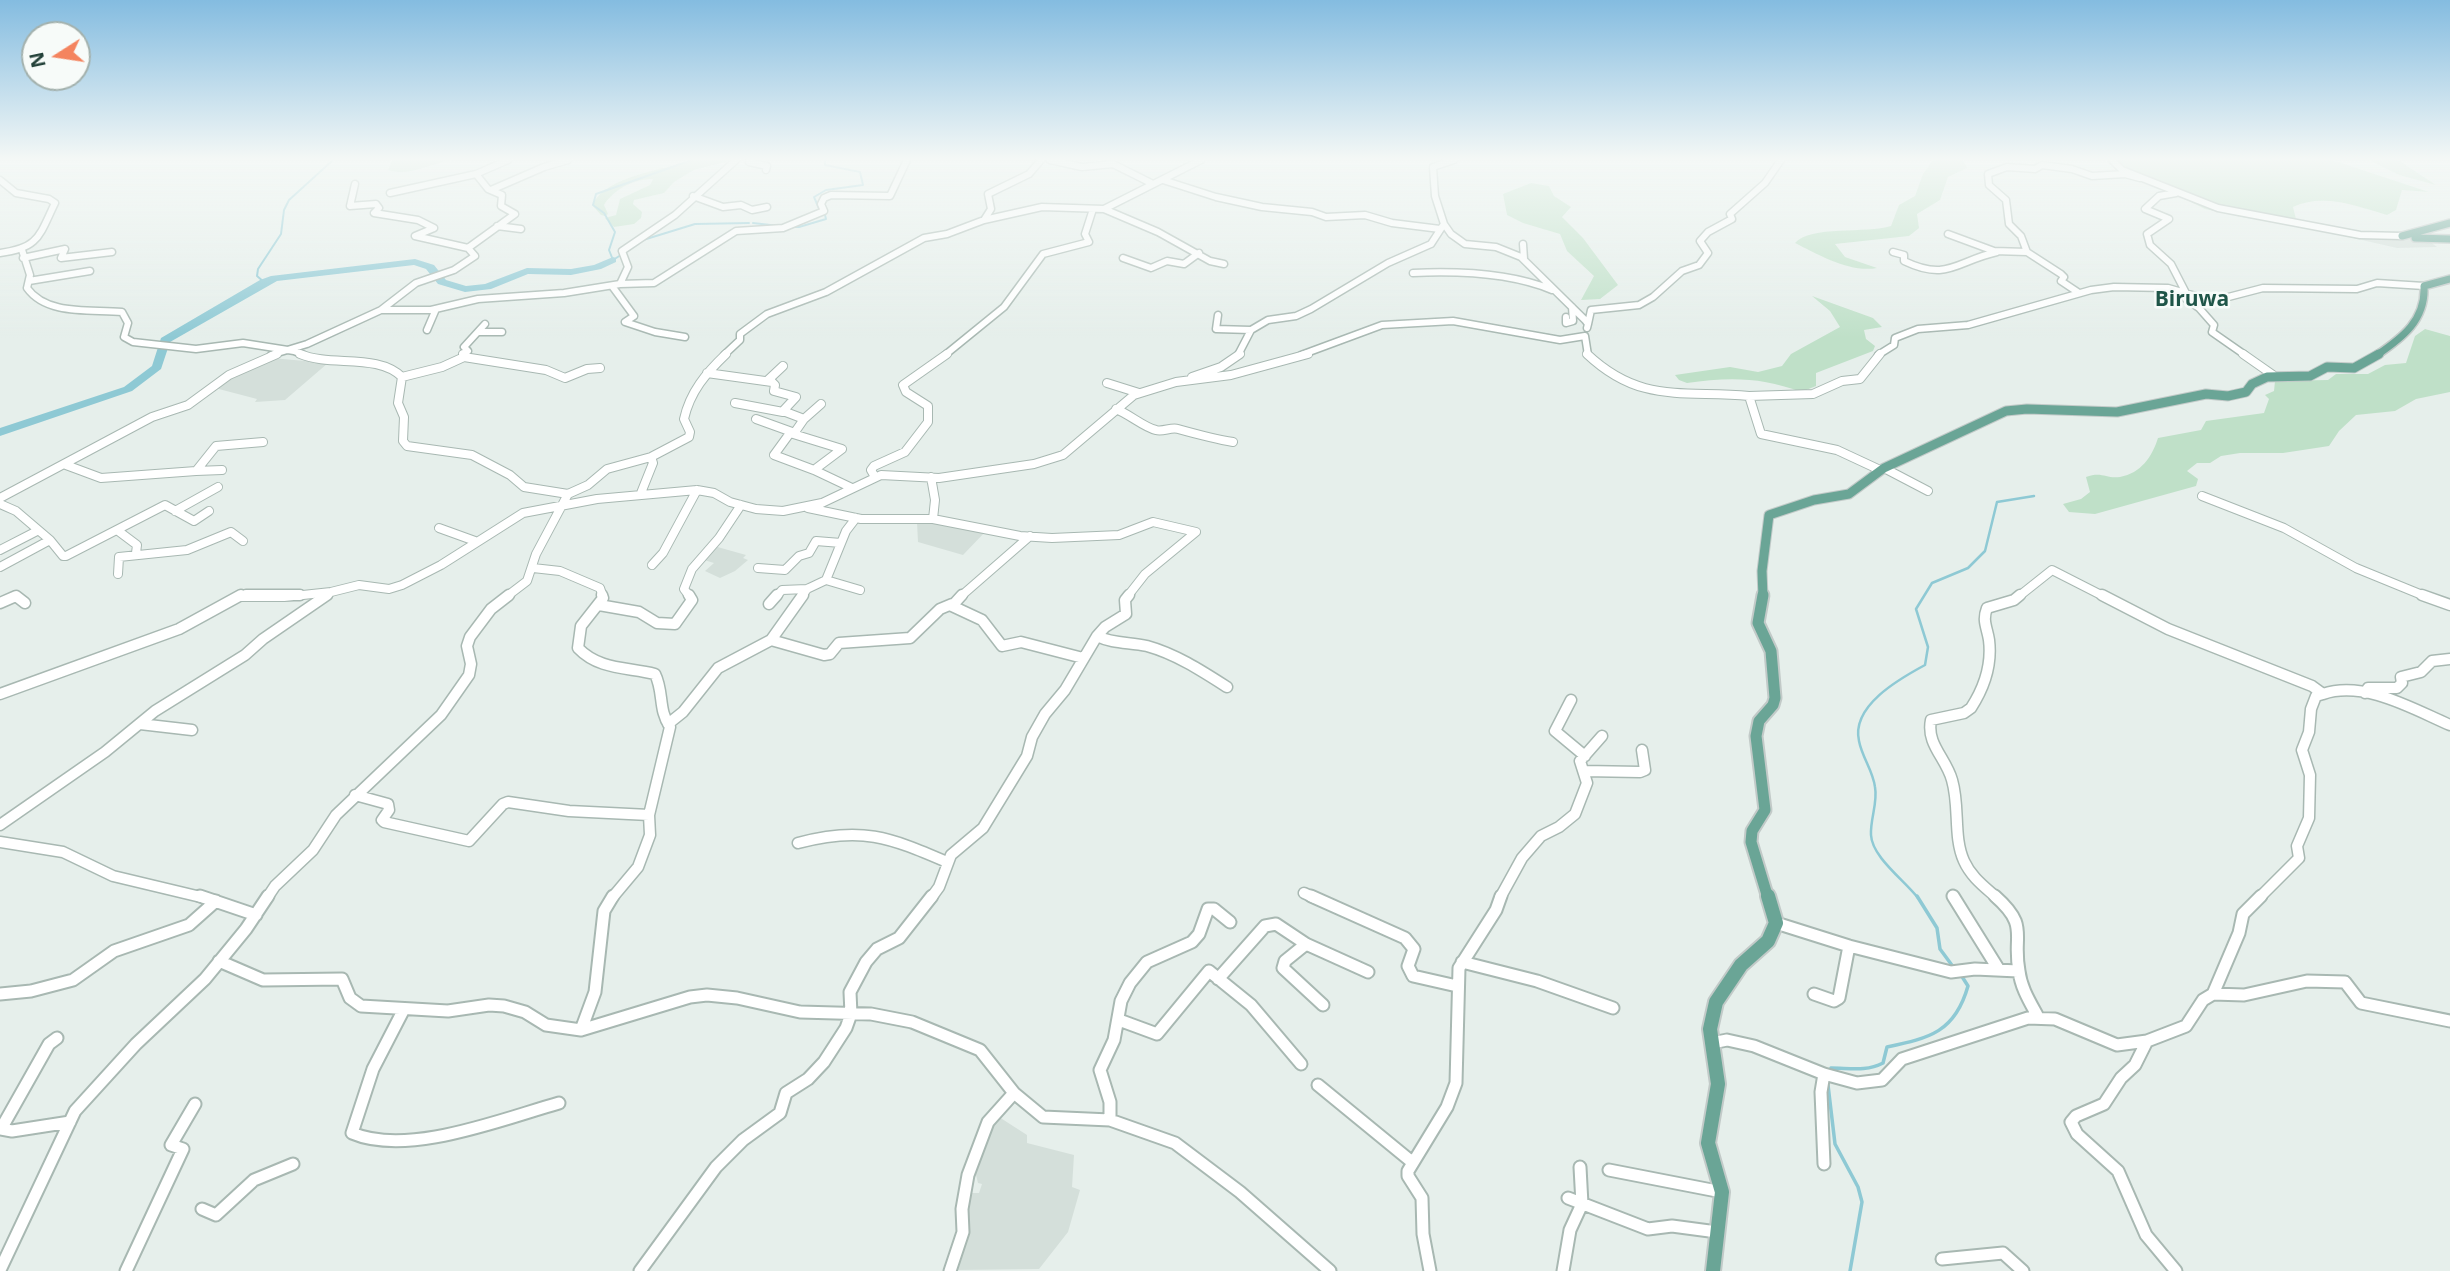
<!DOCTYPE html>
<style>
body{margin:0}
#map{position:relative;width:2450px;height:1271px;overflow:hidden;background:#e6efeb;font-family:"Open Sans",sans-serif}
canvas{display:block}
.north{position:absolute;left:21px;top:21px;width:70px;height:70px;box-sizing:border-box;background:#f7fbf9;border:2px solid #a3b1ad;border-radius:50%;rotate:258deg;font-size:19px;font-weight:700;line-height:28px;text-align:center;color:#24423a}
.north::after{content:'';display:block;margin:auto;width:24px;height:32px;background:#f4845f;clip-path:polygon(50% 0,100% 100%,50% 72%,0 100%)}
</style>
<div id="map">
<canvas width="2450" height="1271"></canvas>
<div class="north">N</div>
</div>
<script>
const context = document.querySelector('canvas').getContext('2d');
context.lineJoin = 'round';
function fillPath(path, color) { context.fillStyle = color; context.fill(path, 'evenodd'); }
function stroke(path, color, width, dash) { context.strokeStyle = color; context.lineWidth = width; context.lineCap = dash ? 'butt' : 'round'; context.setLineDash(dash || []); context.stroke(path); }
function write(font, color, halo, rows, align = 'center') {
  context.font = font + ' "Open Sans",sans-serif'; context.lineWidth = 5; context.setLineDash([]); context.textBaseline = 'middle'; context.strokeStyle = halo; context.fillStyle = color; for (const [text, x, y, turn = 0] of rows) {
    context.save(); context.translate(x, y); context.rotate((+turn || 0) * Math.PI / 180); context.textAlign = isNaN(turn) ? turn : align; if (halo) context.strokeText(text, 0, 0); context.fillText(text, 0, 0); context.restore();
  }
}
const built = new Path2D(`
 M2358,236L2427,239L2437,247L2397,248L2353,238Z
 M271,358L328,363L285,400L255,402L257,399L215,388L223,380Z
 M938,521L986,531L963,555L918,542L917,522Z
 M714,546L746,555L743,558L748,560L735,571L720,578L705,571L714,563L701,559Z
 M999,1117L1027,1135V1143L1074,1155L1072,1187L1080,1190L1068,1232L1039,1269L955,1270L970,1232L967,1203L972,1193H979L982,1184L978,1183L975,1171L991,1126Z`);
const green = new Path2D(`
 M392,160H451C430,164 409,177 388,170Z
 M694,160H733L694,170L674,182L664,193L634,200L633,204L642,212L641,218L634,224L614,227L605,218L616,215L620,199L650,185L653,179C634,179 614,189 604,205L608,214L605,216L601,215L592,205C607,175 664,170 694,160Z
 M1933,160H1963L1967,168L1948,177L1940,200L1917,214L1919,228L1909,236L1835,244L1845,257L1877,268C1850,273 1819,255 1795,243C1810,225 1866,234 1891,226L1899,205L1915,196L1923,174Z
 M2105,160H2332L2429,192L2402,190L2396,210L2387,215C2355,206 2324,193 2293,207L2297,223L2247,218L2205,209Z
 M2369,160H2398L2436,185L2399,175Z
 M1531,183L1549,186L1554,196L1571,207L1562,217L1583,238L1618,285L1600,299L1581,300L1594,276L1567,251L1560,234L1523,223L1507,215L1503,194Z
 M1812,296L1873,318L1882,327L1864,330L1866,339L1875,346L1873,351L1816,373V386L1801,392C1762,377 1728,377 1687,383L1679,380L1675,375L1730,367L1758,372L1782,366L1791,354L1840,327L1830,311Z
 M2425,329L2450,336V392L2416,399L2395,411L2356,415L2339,431L2329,446L2283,453H2240L2221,456L2210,463H2197L2187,471L2198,479L2196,486L2095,514L2069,512L2063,504L2081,499L2090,492L2086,477C2102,471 2106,479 2120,477C2141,473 2152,457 2158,438L2201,430L2206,421L2264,413L2269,399L2265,395L2274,391L2275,381L2328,380L2336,374H2368L2385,365L2406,363L2415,336Z`);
const streamFar2 = new Path2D(`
 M820,211L814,197L826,190L863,185L860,172L825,165V160
 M753,223L779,226
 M789,227H799L826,219L825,215
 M643,240L695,224L749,223
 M638,244L613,260L609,250L615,232L604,213L593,205L596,194L692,160
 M264,282L257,276L258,269L281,234L284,210L289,200L333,160`);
const streamFar1 = new Path2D(`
 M1918,898C1904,880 1872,857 1871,835C1870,819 1878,803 1875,787C1873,771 1862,757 1859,741C1851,706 1899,679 1925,665L1928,647L1916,609L1932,583L1968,568L1985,551L1997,502L2034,496`);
const stream = new Path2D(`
 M1917,896L1937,928L1940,949L1954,968
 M1830,1072L1831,1068C1849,1068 1866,1072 1883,1063L1887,1047C1930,1038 1955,1032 1968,986L1961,975
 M1828,1085L1835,1144L1858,1187L1862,1202L1850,1271`);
const river = new Path2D(`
 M613,257L616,258V262L601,269L571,275L528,274L491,289L465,292L438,284L426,269L414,265L277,281L170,342L161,369L132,391L0,436V428L124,387L152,366L161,338L260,280L271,276L415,259L434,265L446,280L466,286L485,284L527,268L571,269L594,265Z`);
const minorFar3 = new Path2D(`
 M752,160L749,162L767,166L766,170
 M1050,160L1082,167L1113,164L1153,184
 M2112,160L2122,170L2218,208L2360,235L2402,236
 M0,180L16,193L49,199L55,203C39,236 39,248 0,253
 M1163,180L1216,197L1262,207L1312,212L1326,217L1365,215L1392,223L1440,229
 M355,184L350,206L376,204L379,208L374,213L418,220L434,228
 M491,190L544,167L568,160
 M390,193L476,174
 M2176,193L2159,196L2145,209L2169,219L2147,234L2150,245L2171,264L2187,295L2186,299L2199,308L2214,325L2212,332L2245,355
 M693,196L723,207L741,205L752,210L767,207
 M1104,209L1158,232L1210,261L1224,264
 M984,220L1042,207L1104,209L1201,160
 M1444,224L1451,234L1465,244L1496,247L1521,257L1585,320L1588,324L1587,328
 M497,226L521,229
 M434,228L415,236L468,248
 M1948,234L1994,251L2027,252L2021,236L2009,224L2006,200L1989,185L1988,174L2007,167L2035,169L2042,165L2072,169L2092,176L2125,174L2140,178
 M1523,244L1524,259
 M22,250L30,275L27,288C47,316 91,309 122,312L128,323L124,337L133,342L196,349L243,343L294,351L304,355
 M1893,252L1904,255V261C1948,282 1956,261 1997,252
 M2027,252L2061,274L2064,277L2061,281L2079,293
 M23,258L65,249L61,258L112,252
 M1123,258L1151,268L1167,261L1184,264L1199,253
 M1413,273C1457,271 1511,273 1552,290
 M29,281L90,271
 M620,284L654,283L736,231L783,228L824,211L821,204L824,198L831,195L890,196L907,160
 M612,286L634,316L625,322L655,332L685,337
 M381,310L416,283L454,270L475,256L468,248L515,214L501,206L502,195L488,189L476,174L508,160
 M1218,315L1216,329L1251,330
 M1566,317V323L1573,321L1572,307
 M1588,324L1591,310L1639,305L1653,297L1682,271L1699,265L1708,253L1700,241L1708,232L1732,219L1730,214L1765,183L1781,160
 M427,330L436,309
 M478,332H502
 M1585,336L1588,355
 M271,355L307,344L381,310H431L478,299L564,293L620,284L628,267L622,251L675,215L736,160
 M463,355L468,351L464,347L485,324
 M724,355L740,340V334L767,314L826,292L924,238L947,234L984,220L991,209L988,194L1029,174L1041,160
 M945,355L1004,307L1043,254L1089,242L1085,234L1093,209
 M1238,355L1251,330L1268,320L1296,316L1311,309L1388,263L1431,244L1444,224L1435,196L1433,167L1454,160
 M1301,355L1382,325L1453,321L1560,340L1585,336
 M1878,355L1894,345L1895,338L1918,329L1968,325L2091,290L2114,287L2168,288L2213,301L2263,288L2357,289L2377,283L2424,286`);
const minorFar2 = new Path2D(`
 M300,354C331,367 378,353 402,377L398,403L404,417L403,441L407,446L472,455L510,475L524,487L568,494
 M1587,354C1640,404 1682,390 1749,396L1761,434L1837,450L1880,470
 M2243,354L2273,375
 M464,357L546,370L565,378L587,369L600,368
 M707,373L772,382L775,385L774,391L796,397L783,411L804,419L795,432
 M402,377L442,367L464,357L463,354
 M1192,377L1221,367L1240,354
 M767,381L783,366
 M1107,383L1139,393
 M1749,396L1813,394L1842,381L1860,379L1880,354
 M735,403L783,412
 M1116,409C1129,414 1145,428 1156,430C1163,432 1171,427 1178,429C1196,434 1214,439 1233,442
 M756,419L792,432
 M804,419L821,404
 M790,433L842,449L814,470L774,455Z
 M66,465L101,478L196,471L216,446L263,442
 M1884,468L1928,491
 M814,470L852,488
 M196,471L222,470
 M875,477L871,470L874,466L905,452L928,422V406L906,392L903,385L947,354
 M931,477L935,500L933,519
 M641,493L653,463L651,457
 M568,494L588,485L607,469L651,457L689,437L690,432L684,419C690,392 706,373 726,354
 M2202,496L2284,528L2356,568L2427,597
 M0,498L152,417L188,405L229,375L277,354
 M0,504L16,511L50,540L0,567
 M808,508L861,519H933L1020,536L1052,538L1119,535L1153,522L1196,532L1145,574L1127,597
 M175,511L218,487
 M439,528L475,541
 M117,530L137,545L136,553
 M50,540L63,556H66L165,505L194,521L209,511
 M0,550L37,531
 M652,565L663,553L697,490
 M533,568L560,571L600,588L603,597
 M758,568L785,570L799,556L809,553L816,541L841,543
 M118,574L119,557L187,550L231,532L243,541
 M826,580L860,590
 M14,597H17
 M237,597H284
 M284,597L331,592L359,585L389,589L402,585L441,565L523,513L597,499L697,490L714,493L730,502L756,509L783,511L822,503L881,475L939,478L1034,464L1063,455L1134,395L1176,382L1231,375L1308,354
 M324,597L330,593
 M506,597L527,581L536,554L568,494
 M690,597L684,589L692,569L719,538L741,505
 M776,597L782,590L807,589L826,580L846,531L856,518
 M801,597L807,589
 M960,597L1030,536
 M2018,597L2052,570L2105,597`);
const minorFar1 = new Path2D(`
 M246,595H300
 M602,595L603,598L581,626L578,648C599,670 627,667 655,674C664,692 658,710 670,727L649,815L650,835L638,867L612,898
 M803,595L771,640L824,655L830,654L839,643L910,638L940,609L952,604
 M962,595L952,606L982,620L1002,646L1021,642L1083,658
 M2102,595L2168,629L2312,686L2323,694C2364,680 2413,709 2450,725
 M2422,595L2450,605
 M0,603L16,596L25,603
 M769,604L777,595
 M599,605L639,612L657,623L675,624L692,600L689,595
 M1097,636C1113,644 1130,642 1147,646C1176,654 1202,671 1227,687
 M2365,693L2368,688H2397L2402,683L2401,677L2421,672L2432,661L2450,659
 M0,694L179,629L241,595
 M1571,700L1555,731L1585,756
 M140,724L192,730
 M668,724L683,712L718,668L771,640
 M1584,771L1640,772L1645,770L1642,750
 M355,795L388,804L389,810L382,820L384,822L469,841L503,804L508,802L569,811L649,815
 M0,825L105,752L155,711L245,655L263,639L327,595
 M0,842L63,852L113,876L205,898
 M798,843C861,826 889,837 947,862
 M1304,893L1315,898
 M267,898L275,886L313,850L336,815L441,715L469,675L471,664L467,646L470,637L491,609L509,595
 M931,898L939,887L951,855L983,828L1027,756L1032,737L1045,714L1065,690L1097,636L1105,627L1126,614L1125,600L1129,595
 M1500,898L1522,858L1541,836L1559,827L1575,814L1587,783L1580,761L1602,736
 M1997,898C1985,887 1971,877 1964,861C1953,837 1960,807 1952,780C1946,758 1926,744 1931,720L1964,713L1971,708C1984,688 1992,664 1989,640C1987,627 1982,621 1987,608L2014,600L2020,595
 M2259,898L2299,858L2297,846L2309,818L2310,775L2302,750L2309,732L2311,709L2316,696L2323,694`);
const minor = new Path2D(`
 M200,896L256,915
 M1311,896L1405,938L1414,949L1408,966L1413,976L1457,986
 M1953,896L1999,970
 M1995,896C2030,927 2012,934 2019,971C2021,988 2030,1002 2038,1017
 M1776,923L1849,946L1951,972L1975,969L2018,971
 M1306,944L1285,961L1283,968L1323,1005
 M219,961L263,980L342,979L350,998L361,1006L448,1011L489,1005L504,1006L525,1012L546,1025L581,1030L690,997L707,995L737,998L800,1012L871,1014L912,1022L980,1050L1014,1093L1043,1117L1110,1120L1175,1143L1240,1192L1330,1271
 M1462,962L1537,981L1613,1008
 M1218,979L1265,926L1276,924L1306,944L1368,972
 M0,994L31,991L73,980L114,951L189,925L216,901
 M1814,994L1834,1001L1839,998L1849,946
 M2213,994L2239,933L2243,914L2261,896
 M404,1009L373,1069L352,1133C408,1157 502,1119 559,1103
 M1119,1020L1157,1034L1209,971L1251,1005L1301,1064
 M581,1030L595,992L604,911L613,896
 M57,1038L49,1044L1,1129L12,1131L70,1122
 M2147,1041L2135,1065L2121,1078L2104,1104L2076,1116L2071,1122L2077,1134L2118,1171L2146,1235L2176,1271
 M1712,1043L1727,1040L1754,1046L1824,1074L1857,1083L1882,1080L1902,1059L2028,1018L2055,1019L2117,1045L2147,1041L2186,1026L2203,1000L2213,994L2244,995L2307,981L2345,982L2361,1003L2450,1021
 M1824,1074L1821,1092L1824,1164
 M1318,1085L1412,1162
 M1110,1120V1102L1100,1070L1114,1040L1121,1001L1130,983L1147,962L1192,942L1199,934L1208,909H1214L1230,922
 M1609,1170L1722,1192
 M1568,1198L1648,1229L1672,1226L1717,1232
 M202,1209L216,1215L254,1180L293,1164
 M1942,1259L2003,1253L2023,1271
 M0,1270L75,1111L136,1044L205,979L246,929L268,896
 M126,1271L183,1149L171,1145L195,1104
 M640,1271L716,1167L743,1140L780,1113L786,1093L808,1079L824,1062L846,1028L851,1014L850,992L866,962L877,949L899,938L932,896
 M950,1271L963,1232L962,1209L968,1175L988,1122L1014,1093
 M1430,1271L1423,1234L1422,1198L1408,1176V1171L1447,1107L1456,1083L1459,968L1496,910L1501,896
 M1563,1271L1570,1230L1582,1204L1580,1167`);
const majorFar3 = new Path2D(`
 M2402,236L2450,223
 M2415,238L2450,239
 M2377,355C2402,338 2426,320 2424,286L2450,279`);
const majorFar2 = new Path2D(`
 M1763,597L1762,571L1769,515L1814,500L1849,494L1884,468L2006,411L2027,409L2117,412L2206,394L2228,396L2246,392L2252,384L2267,377L2310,376L2327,367L2354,368L2379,354`);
const majorFar1 = new Path2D(`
 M1763,595L1758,623L1771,651L1775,698L1773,705L1759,721L1756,736L1765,810L1752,831L1751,842L1768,898`);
const major = new Path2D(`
 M1713,1271L1722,1192L1708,1143L1718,1084L1710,1029L1716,1002L1741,965L1768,941L1776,923L1768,896`);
const farQuarternames = [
 ["Biruwa",2192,300]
];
fillPath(built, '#d4dfda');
fillPath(green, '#bfe0c8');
stroke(streamFar2, '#8ec9d4', 2);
stroke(streamFar1, '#8ec9d4', 2.5);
stroke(stream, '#8ec9d4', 3.5);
fillPath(river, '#8ec9d4');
stroke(minorFar3, '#a8b8b2', 9);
stroke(minorFar2, '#a8b8b2', 10);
stroke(minorFar1, '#a8b8b2', 13);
stroke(minor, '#a8b8b2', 15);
stroke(majorFar3, '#c2cac8', 10);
stroke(majorFar2, '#c2cac8', 11);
stroke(majorFar1, '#c2cac8', 15);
stroke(major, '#c2cac8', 18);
stroke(minorFar3, '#fff', 6);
stroke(minorFar2, '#fff', 8);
stroke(minorFar1, '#fff', 10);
stroke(minor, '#fff', 11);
stroke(majorFar3, '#6aa596', 7);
stroke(majorFar2, '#6aa596', 9);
stroke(majorFar1, '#6aa596', 11);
stroke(major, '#6aa596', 14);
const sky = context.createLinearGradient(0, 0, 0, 338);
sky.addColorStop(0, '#84bce0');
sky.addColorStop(0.47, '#f4f8f6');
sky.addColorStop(1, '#f4f8f600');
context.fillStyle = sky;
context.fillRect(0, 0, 2450, 338);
write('bold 21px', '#1f5548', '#f7fbf9', farQuarternames);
</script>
